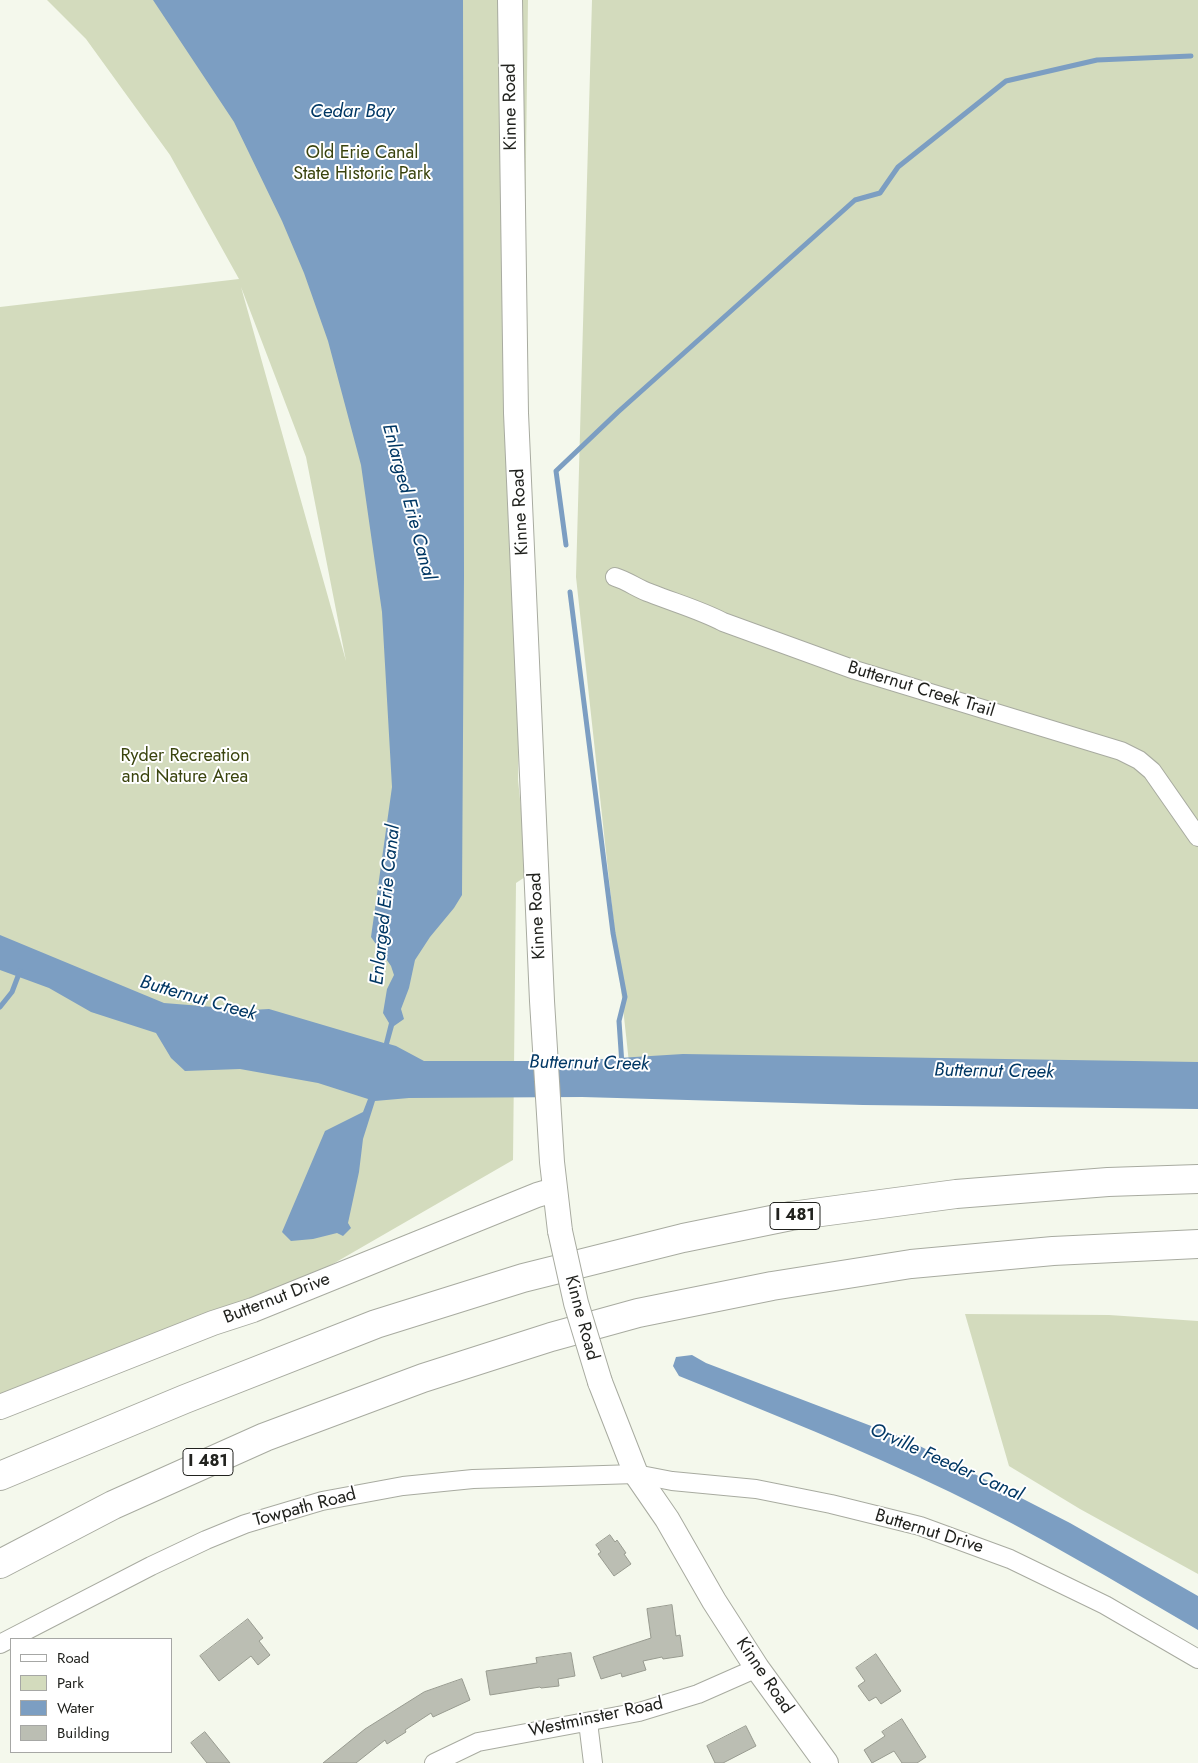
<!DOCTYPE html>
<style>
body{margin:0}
#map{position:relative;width:1198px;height:1763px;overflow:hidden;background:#f4f8ec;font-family:Jost,sans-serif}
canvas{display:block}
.legend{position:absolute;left:10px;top:1638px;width:162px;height:115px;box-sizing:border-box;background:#fff;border:1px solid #a6a7a5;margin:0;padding:6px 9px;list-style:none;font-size:15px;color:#21221e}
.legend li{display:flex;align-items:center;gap:10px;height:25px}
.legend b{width:25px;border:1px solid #a6a7a5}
</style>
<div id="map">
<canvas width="1198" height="1763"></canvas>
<ul class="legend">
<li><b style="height:6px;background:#fff"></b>Road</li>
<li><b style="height:14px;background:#d3dbbd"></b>Park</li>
<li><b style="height:14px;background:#7c9ec2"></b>Water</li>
<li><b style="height:14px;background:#bbbeb3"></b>Building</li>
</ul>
</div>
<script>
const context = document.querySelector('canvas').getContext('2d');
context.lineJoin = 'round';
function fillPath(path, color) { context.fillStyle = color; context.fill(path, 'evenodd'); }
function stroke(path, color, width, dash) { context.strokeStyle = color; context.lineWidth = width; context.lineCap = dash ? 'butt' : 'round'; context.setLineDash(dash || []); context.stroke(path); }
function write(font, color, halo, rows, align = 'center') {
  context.font = font + ' Jost,sans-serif'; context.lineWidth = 4; context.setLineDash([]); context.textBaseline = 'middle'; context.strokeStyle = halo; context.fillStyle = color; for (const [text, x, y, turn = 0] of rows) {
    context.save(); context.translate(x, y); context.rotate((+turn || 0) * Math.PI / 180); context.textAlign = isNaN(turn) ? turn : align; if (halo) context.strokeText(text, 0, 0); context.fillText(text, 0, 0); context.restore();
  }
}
const green = new Path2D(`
 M47,0H528L518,780L528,875L516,883L513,1160L253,1310L0,1407V307L239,279L170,155L86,39ZM241,287L306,457L346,661Z
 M592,0H1198V1091L631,1081L576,577Z
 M965,1314L1109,1315L1198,1321V1574L1080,1509L1009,1466Z`);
const water = new Path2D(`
 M153,0H463L464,575L462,895L454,908L430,937L415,960L409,988L401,1009L404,1019L394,1026L389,1044L396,1046L424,1061H570L683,1054L1198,1062V1109L863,1105L582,1097L409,1098L375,1101L363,1139L359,1172L348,1223L351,1228L343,1236L337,1233L313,1239L291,1241L282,1232L325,1131L363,1112L368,1099L318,1083L240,1069L185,1071L171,1058L156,1033L91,1012L49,988L0,970V935L164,1003L251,1010L269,1009L384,1043L389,1023L383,1013L387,989L394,975L391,966L371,937L392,787L382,612L361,465L328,341L304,273L282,221L234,122Z
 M692,1355L706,1363L908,1440L1070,1523L1198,1596V1630C1116,1582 1035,1533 950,1492C861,1449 770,1413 679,1376L673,1366L676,1357Z`);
const stream = new Path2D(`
 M566,545L556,471L618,412L855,200L880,193L898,167L1006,81L1097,60L1191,56
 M570,592L613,933L625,997L619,1021L622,1065
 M0,1007L12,992L20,971`);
const building = new Path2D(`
 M610,1535L615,1542L617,1540L626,1553L624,1554L631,1564L614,1576L598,1554L601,1552L596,1545Z
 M672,1605L676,1636L680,1635L683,1656L663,1659L662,1657L643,1661L646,1670L622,1677L621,1673L601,1679L593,1657L651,1638L647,1609Z
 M248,1619L263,1638L259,1641L270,1655L258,1665L251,1656L219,1681L200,1656Z
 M571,1653L575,1676L558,1679L559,1686L541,1688L540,1687L490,1695L486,1671L537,1663L536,1658Z
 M876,1654L901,1691L881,1704L876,1697L869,1701L858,1686L865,1681L856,1668Z
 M462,1679L470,1700L433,1717L431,1713L405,1730L406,1732L387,1744L385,1740L356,1763H323L365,1729L424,1692Z
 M902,1719L926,1757L917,1763H902L894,1751L872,1763L864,1750L885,1736L882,1732Z
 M746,1726L756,1746L723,1763H715L707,1746Z
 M205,1732L230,1763H207L191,1743Z`);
const street = new Path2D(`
 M615,577C628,581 638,589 650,593C675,603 700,610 723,622L855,670L1121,751L1139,760L1152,771L1198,837
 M0,1644L151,1566L206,1540L245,1524L322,1501L403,1486L473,1479L636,1474L672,1481L756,1489L831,1504L920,1526L1010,1559L1105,1605L1198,1659
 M588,1722L593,1763
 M434,1763L478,1742L639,1712L698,1694L757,1668`);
const secondary = new Path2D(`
 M510,0L516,413L542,1001L552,1162L560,1231
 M600,1382L636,1474L667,1519L714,1601L757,1668L826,1763
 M0,1407L213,1323L253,1310L537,1195L554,1190`);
const highway = new Path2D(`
 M0,1476L185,1399L376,1324L523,1278L683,1238L791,1216L956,1194L1108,1182L1198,1179
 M0,1564L113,1505L265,1437L423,1378L551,1337L638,1313L772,1286L911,1264L1053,1251L1198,1244`);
const secondaryBridge = new Path2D(`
 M560,1231L576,1303L600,1382`);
const shields = [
 [795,1216,50],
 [208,1462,50]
];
const shieldNames = [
 ["I 481",795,1216],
 ["I 481",208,1462]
];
const streetNames = [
 ["Kinne Road",511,107,-91],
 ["Kinne Road",521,512,-93],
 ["Butternut Creek Trail",921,690,17],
 ["Kinne Road",538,916,-93],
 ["Butternut Drive",277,1299,-21],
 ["Kinne Road",581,1318,75],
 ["Towpath Road",305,1508,-15],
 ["Butternut Drive",929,1532,17],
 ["Kinne Road",764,1676,56],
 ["Westminster Road",596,1718,-12]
];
const parkNames = [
 ["Old Erie Canal",362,154],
 ["State Historic Park",362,175],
 ["Ryder Recreation",185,757],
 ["and Nature Area",185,778]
];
const waterNames = [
 ["Cedar Bay",352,112],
 ["Enlarged Erie Canal",408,502,75],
 ["Enlarged Erie Canal",386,905,-84],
 ["Butternut Creek",198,999,16],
 ["Butternut Creek",589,1064,1],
 ["Butternut Creek",994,1072,1],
 ["Orville Feeder Canal",946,1463,24]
];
fillPath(green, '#d3dbbd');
fillPath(water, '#7c9ec2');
stroke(stream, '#7c9ec2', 5);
fillPath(building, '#bbbeb3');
stroke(building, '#989b90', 1);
stroke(street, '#a8aba0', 20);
stroke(secondary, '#a8aba0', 26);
stroke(highway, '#a8aba0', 30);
stroke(street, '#fff', 18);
stroke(secondary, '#fff', 24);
stroke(highway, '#fff', 28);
stroke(secondaryBridge, '#a8aba0', 26, []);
stroke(secondaryBridge, '#fff', 24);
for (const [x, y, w] of shields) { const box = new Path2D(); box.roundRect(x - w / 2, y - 13.5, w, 27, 4); context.fillStyle = '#fff'; context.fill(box); stroke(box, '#21221e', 1); }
write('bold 16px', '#21221e', null, shieldNames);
write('18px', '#21221e', '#fff', streetNames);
write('18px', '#3a440e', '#fff', parkNames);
write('italic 19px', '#003764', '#fff', waterNames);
</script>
